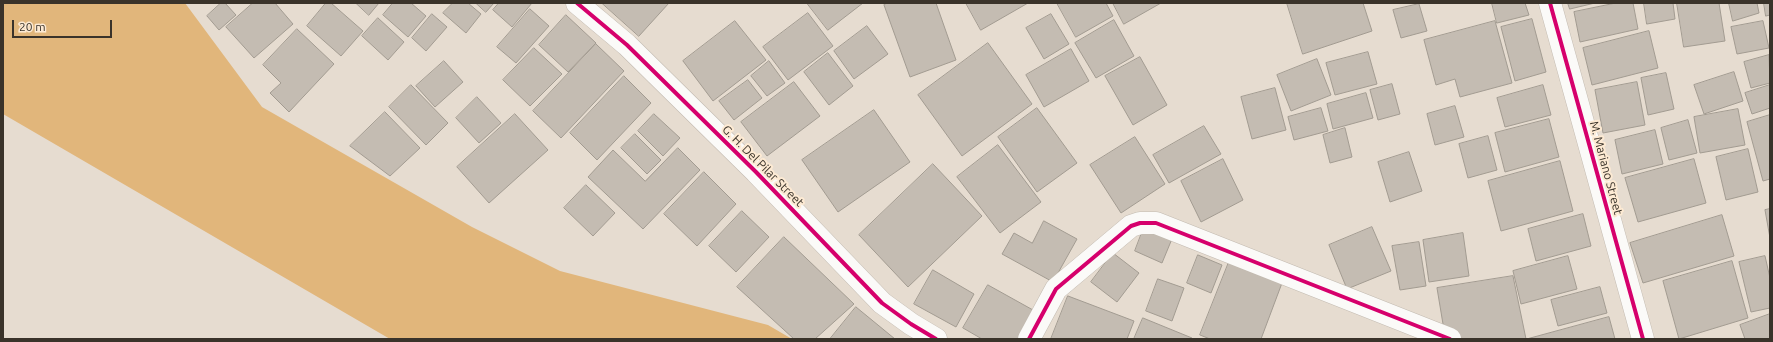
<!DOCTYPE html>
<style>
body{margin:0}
#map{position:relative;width:1773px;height:342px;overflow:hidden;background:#e6dcd0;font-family:Ubuntu,sans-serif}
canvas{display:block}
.frame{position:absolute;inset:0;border:4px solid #3a332a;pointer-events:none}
.scale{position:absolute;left:12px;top:20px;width:100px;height:18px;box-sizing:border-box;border:2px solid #3a332a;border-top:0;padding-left:5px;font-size:12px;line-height:14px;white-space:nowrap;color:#3a332a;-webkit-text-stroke:3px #fdead3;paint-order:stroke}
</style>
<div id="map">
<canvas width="1773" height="342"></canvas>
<div class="frame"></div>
<div class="scale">20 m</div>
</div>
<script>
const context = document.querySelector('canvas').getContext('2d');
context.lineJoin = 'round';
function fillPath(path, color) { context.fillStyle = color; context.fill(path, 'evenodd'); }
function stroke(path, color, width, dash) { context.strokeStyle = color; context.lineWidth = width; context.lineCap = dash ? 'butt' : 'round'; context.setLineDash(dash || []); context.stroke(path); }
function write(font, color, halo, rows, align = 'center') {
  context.font = font + ' Ubuntu,sans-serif'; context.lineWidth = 4; context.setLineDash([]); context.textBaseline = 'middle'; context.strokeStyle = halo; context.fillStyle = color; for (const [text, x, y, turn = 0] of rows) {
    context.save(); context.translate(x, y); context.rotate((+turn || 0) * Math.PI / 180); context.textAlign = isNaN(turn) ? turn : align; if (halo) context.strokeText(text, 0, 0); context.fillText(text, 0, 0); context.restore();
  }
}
const water = new Path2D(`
 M3,3H185L262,107L472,227L560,271L768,325L792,339H390L3,114Z`);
const building = new Path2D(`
 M221,3H225L236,15L219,30L207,16Z
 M253,3H275L293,24L254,58L226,27Z
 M326,3H331L363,31L341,56L307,26Z
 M356,3H379L369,15Z
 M393,3H411L426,16L408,37L383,15Z
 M453,3H468L481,14L466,33L443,13Z
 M476,3H494L486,12Z
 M499,3H532L512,27L493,10Z
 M602,3H669L639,36Z
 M807,3H863L828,30Z
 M888,3H936L956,60L910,77L884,5Z
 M966,3H1028L981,30Z
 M1057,3H1106L1113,16L1076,37Z
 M1113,3H1161L1124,24Z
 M1287,3H1363L1372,31L1303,54Z
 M1492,3H1525L1529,15L1497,23Z
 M1568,3H1595L1570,9Z
 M1616,3H1633L1638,29L1580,42L1574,12Z
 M1644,3H1673L1675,19L1647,24Z
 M1677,3H1719L1725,41L1684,47Z
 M1729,3H1757L1759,13L1733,21Z
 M1764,3H1770V15L1766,16Z
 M1419,4L1427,31L1401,38L1393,10Z
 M530,9L549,26L516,63L497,47Z
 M808,13L833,46L788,80L763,47Z
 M432,14L447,27L426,51L412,38Z
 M1051,14L1069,44L1044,59L1026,28Z
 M566,15L596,43L568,72L539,45Z
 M378,18L404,42L388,60L362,36Z
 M1532,19L1546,72L1515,81L1501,27Z
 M1114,20L1134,56L1096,78L1075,43Z
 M735,21L766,60L713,101L683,61Z
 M1495,21L1512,83L1460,97L1455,79L1436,85L1424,40Z
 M1763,21L1769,48L1737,54L1731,27Z
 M867,26L888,54L854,79L834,51Z
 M297,29L334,64L289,112L270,93L281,83L263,65Z
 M1649,31L1658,68L1592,85L1583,48Z
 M988,43L1032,104L962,156L918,95Z
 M596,44L624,71L561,138L533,111Z
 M534,48L562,74L530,106L503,80Z
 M1071,49L1089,81L1044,107L1026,75Z
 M1368,52L1377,84L1335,95L1326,63Z
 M828,53L853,86L829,105L804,72Z
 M1769,55L1770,83L1751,88L1744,62Z
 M1140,57L1167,105L1133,125L1105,76Z
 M1317,59L1331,95L1291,111L1277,75Z
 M444,61L463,82L435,107L416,86Z
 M769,61L785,83L767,96L751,76Z
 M1734,72L1743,101L1704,114L1694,85Z
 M1666,73L1674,109L1648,115L1641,78Z
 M624,76L651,103L597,160L570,133Z
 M748,80L762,98L734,120L719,101Z
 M794,82L820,116L767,156L741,122Z
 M1637,82L1645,125L1603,133L1595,90Z
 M1392,84L1400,114L1378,120L1370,90Z
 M411,85L448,123L426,145L389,107Z
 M1543,85L1551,115L1505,127L1497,98Z
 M1770,85V108L1752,114L1745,93Z
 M1275,88L1286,130L1252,139L1241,97Z
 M1366,93L1373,118L1333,129L1327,104Z
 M477,97L501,123L479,143L456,118Z
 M1455,106L1464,137L1435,145L1427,114Z
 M1037,108L1077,163L1037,192L998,137Z
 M1321,108L1328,131L1294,140L1288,117Z
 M1738,109L1745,145L1700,153L1694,117Z
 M874,110L910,162L838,212L802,160Z
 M385,112L420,148L390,176L350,146Z
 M515,114L548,150L489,203L457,167Z
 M654,114L680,138L663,156L638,131Z
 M1770,115V179L1763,181L1747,122Z
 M1549,119L1559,157L1505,172L1495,133Z
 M1688,120L1697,153L1669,160L1661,128Z
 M1204,126L1221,154L1169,183L1153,155Z
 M1345,128L1352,157L1330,163L1323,135Z
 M1655,130L1663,164L1622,174L1615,140Z
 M635,134L661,160L647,174L621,148Z
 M1488,136L1497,170L1468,178L1459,144Z
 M1135,137L1165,184L1121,213L1090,165Z
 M998,145L1041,202L1000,233L957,177Z
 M678,148L700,170L643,229L588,177L613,150L645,181Z
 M1748,149L1758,192L1726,200L1716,157Z
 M1409,152L1422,191L1390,202L1378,162Z
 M1223,159L1243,200L1201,222L1181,181Z
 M1694,159L1706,203L1638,222L1625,178Z
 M1560,161L1573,211L1501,231L1488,181Z
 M933,164L982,216L908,287L859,235Z
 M704,172L736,204L697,246L664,214Z
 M586,185L615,213L593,236L564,208Z
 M1770,209V238L1765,210Z
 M742,211L769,237L736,272L709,246Z
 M1583,214L1591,246L1536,261L1528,229Z
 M1722,215L1734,256L1643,283L1630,243Z
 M1044,221L1077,239L1053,282L1002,254L1014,233L1032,243Z
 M1146,222L1174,234L1162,263L1135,251Z
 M1372,227L1391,271L1347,289L1329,245Z
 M1463,233L1469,276L1429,282L1423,240Z
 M784,237L854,304L815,339H794L737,287Z
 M1419,242L1426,286L1400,290L1392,246Z
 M1113,253L1139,273L1117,302L1091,282Z
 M1198,255L1222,265L1211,293L1187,283Z
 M1568,256L1577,289L1521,304L1513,271Z
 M1765,256L1770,278V308L1751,312L1739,262Z
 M1732,261L1748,318L1679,339L1663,281Z
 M1229,262L1282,283L1261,339H1210L1200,335Z
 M933,270L974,294L956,327L914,304Z
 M1513,276L1526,339H1460L1444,330L1437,288Z
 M1158,279L1184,288L1172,321L1146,311Z
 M988,285L1033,310L1018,339H982L963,328Z
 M1600,287L1607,313L1558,326L1551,300Z
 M1068,296L1134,321L1127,339H1051Z
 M856,307L895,339H830Z
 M1770,314V339H1745L1740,325Z
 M1609,317L1615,339H1527Z
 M1143,318L1192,338L1191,339H1134Z`);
const street = new Path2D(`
 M1029,339L1056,289L1131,226L1140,223H1156L1450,339`);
const secondary = new Path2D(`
 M577,3L627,45L756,172L882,303L911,324L936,339
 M1550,3L1643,339`);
const cycleway = new Path2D(`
 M577,3L627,45L756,172L882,303L911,324L936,339
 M1550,3L1643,339
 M1029,339L1056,289L1131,226L1140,223H1156L1450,339`);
const streetNames = [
 ["G. H. Del Pilar Street",763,166,45],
 ["M. Mariano Street",1606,168,75]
];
fillPath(water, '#e1b67b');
fillPath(building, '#c4bcb2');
stroke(building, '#a29b91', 1);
stroke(street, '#c2bab0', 23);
stroke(secondary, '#c2bab0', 23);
stroke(street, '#fbfaf8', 22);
stroke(secondary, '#fbfaf8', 22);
stroke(cycleway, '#d6006c', 4);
write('12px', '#3a332a', '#fdead3', streetNames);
</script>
